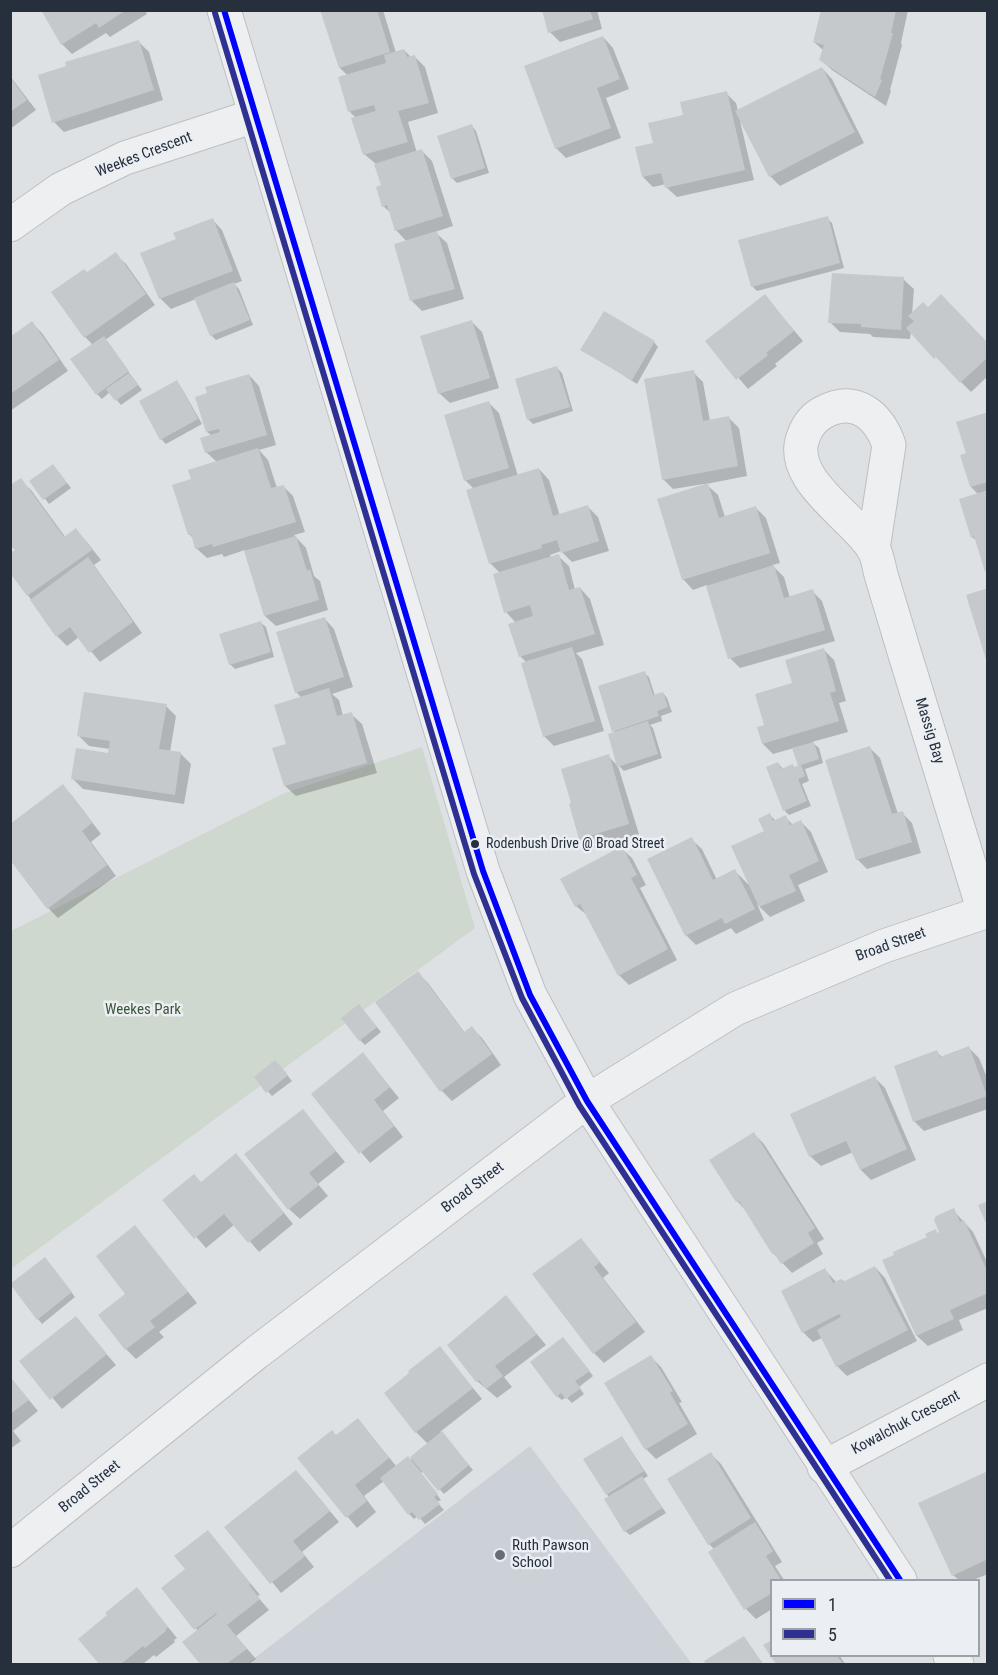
<!DOCTYPE html>
<style>
body{margin:0}
#map{position:relative;width:998px;height:1675px;overflow:hidden;background:#dee1e4;font-family:"Roboto Condensed",sans-serif}
canvas{display:block}
.frame{position:absolute;inset:0;border:12px solid #262f3c;pointer-events:none}
.legend{position:absolute;left:770px;top:1579px;width:210px;height:78px;box-sizing:border-box;background:#ebeff4;border:2px solid #9ca2aa;margin:0;padding:8px 10px;list-style:none;font-size:18px;color:#262f3c}
.legend li{display:flex;align-items:center;gap:12px;height:30px}
.legend b{width:30px;border:2px solid #9ca2aa}
</style>
<div id="map">
<canvas width="998" height="1675"></canvas>
<div class="frame"></div>
<ul class="legend">
<li><b style="height:8px;background:#00f"></b>1</li>
<li><b style="height:8px;background:#2e3092"></b>5</li>
</ul>
</div>
<script>
const context = document.querySelector('canvas').getContext('2d');
context.lineJoin = 'round';
function fillPath(path, color) { context.fillStyle = color; context.fill(path, 'evenodd'); }
function stroke(path, color, width, dash) { context.strokeStyle = color; context.lineWidth = width; context.lineCap = dash ? 'butt' : 'round'; context.setLineDash(dash || []); context.stroke(path); }
function write(font, color, halo, rows, align = 'center') {
  context.font = font + ' "Roboto Condensed",sans-serif'; context.lineWidth = 5; context.setLineDash([]); context.textBaseline = 'middle'; context.strokeStyle = halo; context.fillStyle = color; for (const [text, x, y, turn = 0] of rows) {
    context.save(); context.translate(x, y); context.rotate((+turn || 0) * Math.PI / 180); context.textAlign = isNaN(turn) ? turn : align; if (halo) context.strokeText(text, 0, 0); context.fillText(text, 0, 0); context.restore();
  }
}
const built = new Path2D(`
 M530,1446L692,1664H247Z`);
const green = new Path2D(`
 M422,747L475,928L11,1269V931L282,794Z`);
const shadow = new Path2D(`
 M43,10H145L147,14L110,37L106,33L72,54L62,44Z
 M322,10H383L396,53L404,50L411,57L414,56L425,67L438,113L408,122L417,153L422,151L432,161L453,226L435,232L447,243L464,299L422,311L412,301L396,245L407,242L396,230L391,213L383,206V186L376,164L364,154L356,118L350,112L348,76L340,68Z
 M543,10H597L602,29L560,42L550,32Z
 M822,10H908L901,43L902,45L890,90L891,91L886,106L832,70L821,60L824,51L814,42Z
 M603,37L613,48L629,89L606,98L621,138L566,158L556,148Z
 M138,41L149,52L163,100L64,132L54,122Z
 M822,68L832,79L864,143L780,186L770,176L740,121L754,180L677,197L666,187V184L653,187L643,177L655,144L685,116L726,93L736,103L738,111Z
 M10,76L36,110L10,129Z
 M472,126L476,131L489,173L457,183L452,178Z
 M827,218L832,223L844,268L757,291L752,286Z
 M212,219L222,230L242,281L234,284L239,289L253,325L216,340L211,335L196,299L171,309L160,298L178,240Z
 M115,254L126,264L155,305L105,340L142,390L121,405L110,392L102,399L97,394L93,345L85,337L87,274Z
 M903,279L914,289L912,315L928,309L988,345V376L971,392L911,332L910,339L873,337L870,334L840,332L830,322Z
 M765,296L803,341L775,364L777,366L748,389L707,341Z
 M472,322L482,332L499,388L450,403L439,393Z
 M32,323L42,333L68,371L10,411V338Z
 M654,342L658,347L637,384L582,349Z
 M557,368L562,373L573,411L533,424L528,419Z
 M693,372L703,382L710,421L729,418L739,428L747,476L706,484L718,495L725,517L756,508L766,518L780,563L772,565L784,577L790,598L812,591L822,601L835,641L740,668L730,658L707,585L693,590L683,579L705,486L704,484L673,489L663,479Z
 M249,375L259,386L276,445L259,450L268,460L277,488L283,486L293,496L305,532L294,535L306,548L314,576L320,581L328,610L276,626L265,616L245,550L224,557L222,554L207,558L196,548L194,539L189,534L193,480L217,462L206,452L212,436L207,432Z
 M177,382L181,387L202,424L166,444L161,439Z
 M489,403L499,413L518,476L539,469L549,480L560,516L588,507L598,517L609,551L572,562L561,551L550,555L551,558L558,556L569,566L575,590L580,588L590,599L604,645L576,653L582,659L604,731L554,746L544,736L527,663L520,656L516,623L506,612L500,573L490,563L474,489L466,481L446,416Z
 M988,414V572L978,542L972,537L978,494L971,487L968,454Z
 M53,465L71,488L49,504L31,481Z
 M20,480L31,490L66,538L76,530L86,541L101,560L94,565L142,633L100,662L79,637L67,646L57,636L10,570L17,551Z
 M324,618L334,629L353,687L332,694L339,700L343,716L351,714L362,724L377,773L296,796L285,786L288,745L302,698L296,692Z
 M261,623L266,627L274,657L235,669L230,664Z
 M823,649L834,660L846,701L839,703L848,732L812,742L819,748L823,763L805,769L809,781L802,784L811,806L789,815L784,810L778,763L783,769L799,767L794,748L773,754L763,744L759,728L766,726L794,684Z
 M644,673L649,677L655,696L663,693L667,698L672,712L661,716L662,721L650,725L653,728L662,758L624,771L619,766L615,734L600,687Z
 M166,706L176,716L170,752L180,753L191,764L184,804L83,789L73,779L109,754L110,749L89,746L78,735Z
 M870,748L880,758L898,814L902,813L912,823L921,853L867,869L857,859Z
 M608,756L618,766L639,834L590,849L580,839Z
 M63,786L73,797L101,834L91,842L116,876L58,918L48,908L10,857Z
 M770,815L776,821L785,817L793,825L801,822L811,832L828,872L798,885L805,901L770,917L757,904L764,920L736,934L731,928L696,945L686,935L691,839L702,849L717,880L735,871L750,886Z
 M621,848L632,858L646,885L640,888L677,960L629,985L619,975L587,915L576,906Z
 M418,973L428,983L465,1033L472,1028L482,1038L501,1065L452,1101L442,1091L377,1003Z
 M363,1010L381,1032L365,1045L360,1040Z
 M969,1048L979,1058L988,1080V1109L924,1131L914,1121L937,1052L942,1057Z
 M363,1054L399,1098L383,1111L403,1137L370,1163L313,1094Z
 M280,1066L292,1081L272,1096L256,1078Z
 M875,1078L885,1088L916,1160L871,1180L861,1170L853,1152L821,1166L810,1156Z
 M303,1111L345,1162L318,1184L328,1196L300,1219L289,1209Z
 M754,1134L764,1144L824,1239L817,1243L823,1254L792,1273L773,1253L747,1212L737,1201Z
 M246,1166L293,1224L259,1252L235,1224L206,1248L164,1200Z
 M953,1210L973,1232L988,1264V1308L959,1320L963,1330L928,1346L917,1336L884,1261L929,1238L935,1231L938,1234Z
 M135,1227L197,1303L159,1332L164,1337L136,1359L126,1349L127,1294Z
 M581,1240L609,1273L603,1278L645,1332L604,1363L594,1353L535,1274Z
 M49,1264L75,1297L42,1324L38,1319Z
 M875,1267L885,1278L917,1341L847,1376L837,1366L822,1338L813,1342L803,1332L825,1270L837,1283H845Z
 M506,1297L546,1345L504,1377L512,1387L497,1398L477,1381Z
 M75,1318L116,1365L62,1409L21,1361Z
 M567,1343L593,1376L579,1387L584,1394L572,1403L566,1397L562,1400L557,1396Z
 M440,1348L482,1399L440,1432L473,1470L444,1494L423,1471L421,1473L441,1500L437,1502L444,1510L425,1524L418,1516L414,1519L409,1514L384,1481L364,1496L376,1512L357,1528L299,1459L337,1436L358,1420L397,1467L410,1460L428,1444L416,1432L386,1394Z
 M651,1357L661,1367L682,1402L679,1403L697,1434L656,1459L646,1449Z
 M10,1377L38,1411L13,1431L21,1441L10,1449Z
 M622,1437L648,1476L643,1479L666,1513L630,1535L625,1531L607,1494Z
 M711,1454L721,1464L782,1562L775,1566L784,1580H772V1609L756,1619L746,1609L715,1550L709,1544Z
 M988,1472V1574L973,1580H959L953,1575Z
 M306,1482L339,1522L302,1552L314,1567L281,1593L227,1527Z
 M208,1532L260,1595L257,1596L269,1610L236,1636L256,1659L249,1664H202L184,1643L198,1631L163,1588L187,1570Z
 M137,1589L177,1638L174,1640L175,1642L156,1657L154,1655L143,1664H101L80,1639Z
 M744,1638L763,1664H708L706,1662Z
 M765,1646L772,1656H840L845,1664H777Z`);
const building = new Path2D(`
 M41,10H126L99,28L96,23L61,45Z
 M320,10H377L390,52L339,68Z
 M542,10H590L593,19L548,33Z
 M821,10H896L891,33H893L880,79L882,80L875,97L819,60L824,45L813,42Z
 M603,36L620,79L597,88L611,128L555,149L524,66Z
 M139,40L154,90L52,123L38,75L66,66L65,62Z
 M404,49L407,57L415,55L429,103L398,111L408,142L363,155L351,118L376,111L374,105L348,112L338,77L386,63L384,55Z
 M822,67L855,132L769,177L735,111Z
 M10,77L27,100L10,112Z
 M727,91L745,170L665,188L661,173L642,177L635,147L653,143L648,123L683,115L680,102Z
 M472,124L485,168L451,179L437,136Z
 M422,149L443,216L395,231L387,205L382,207L376,187L381,185L374,164Z
 M828,216L840,263L751,287L738,240Z
 M213,218L233,271L159,299L140,253L176,239L173,233Z
 M437,231L455,289L410,301L394,244Z
 M116,252L146,294L84,338L51,292L84,269L87,272Z
 M832,273L904,277L901,330L861,327V324L828,323Z
 M234,282L250,320L210,336L194,298Z
 M765,294L794,331L766,353L768,355L736,380L705,341Z
 M941,294L988,343V357L960,383L936,357L934,359L906,328L914,321L908,316L923,302L928,307Z
 M604,311L655,341L632,380L580,350Z
 M472,320L490,378L438,394L420,336Z
 M32,321L59,360L10,394V337Z
 M104,336L129,371L96,395L70,359Z
 M557,366L570,407L527,420L515,379Z
 M694,370L703,421L729,416L738,466L662,480L644,379Z
 M129,373L138,385L115,401L106,389Z
 M249,374L267,435L205,453L200,438L220,432L219,429L206,432L195,397L207,393L205,387Z
 M177,380L198,419L160,440L139,401Z
 M489,401L509,468L464,481L444,415Z
 M988,412V482L970,487L960,455L966,453L956,422Z
 M258,448L271,488L284,485L296,522L213,547L212,544L195,549L191,534L188,535L172,485L191,479L188,470Z
 M53,464L67,483L43,500L29,481Z
 M539,468L553,516L588,505L599,541L561,553L557,540L541,545L542,548L489,564L466,490Z
 M21,478L64,537L76,528L92,550L27,596L10,573V553L15,550L10,545V485Z
 M708,483L719,518L756,506L770,553L682,580L657,499Z
 M988,490V571L985,572L974,536L971,538L959,499Z
 M296,536L307,571L310,569L319,600L264,616L244,551Z
 M559,554L569,590L580,587L595,634L519,657L508,624L533,616L530,605L504,613L493,574Z
 M88,557L133,622L89,653L70,627L56,637L30,600Z
 M774,565L784,598L813,589L825,630L728,659L706,586Z
 M988,588V663H987L966,595Z
 M325,617L344,677L295,693L276,632Z
 M261,621L271,652L229,665L219,634Z
 M572,647L595,721L543,737L521,663Z
 M824,648L836,691L830,693L839,721L762,744L757,727L764,725L755,694L792,683L785,660Z
 M645,671L653,695L663,692L668,707L657,711L659,716L612,732L598,686Z
 M329,688L337,716L352,712L367,763L284,786L272,748L286,744L274,705Z
 M84,692L167,704L159,749L181,752L175,795L71,779L76,748L108,753L110,741L77,736Z
 M648,721L658,754L617,767L608,734Z
 M814,742L819,759L801,765L805,776L798,779L807,801L783,811L766,767L778,762L781,769L793,764L794,767L798,766L792,748Z
 M870,746L892,814L903,811L912,842L856,860L825,760Z
 M609,754L629,824L579,839L569,804L571,803L561,769Z
 M63,784L92,823L82,831L107,865L47,909L10,860V824Z
 M770,813L773,821L786,815L790,825L801,820L819,861L789,875L796,891L759,907L731,846L764,831L758,819Z
 M692,837L713,880L735,869L755,909L725,924L722,918L685,936L647,859Z
 M622,846L637,875L631,878L668,949L618,976L580,904L575,907L560,879Z
 M418,971L464,1032L472,1026L492,1054L440,1092L375,1002Z
 M359,1004L377,1027L359,1041L341,1018Z
 M969,1046L987,1096L913,1122L894,1066L937,1050L940,1057Z
 M363,1052L390,1087L374,1100L394,1126L359,1154L311,1094Z
 M275,1060L288,1075L266,1093L254,1077Z
 M875,1076L907,1149L860,1170L846,1141L809,1157L790,1114Z
 M303,1109L336,1151L309,1173L319,1185L288,1210L244,1154Z
 M754,1132L815,1228L808,1233L814,1243L781,1264L774,1253L772,1254L739,1201L736,1202L709,1160Z
 M236,1153L284,1213L248,1243L224,1214L194,1239L162,1200L194,1174L201,1182Z
 M988,1201V1228L978,1205Z
 M954,1208L960,1222L964,1220L988,1273V1293L950,1310L954,1319L916,1336L882,1260L894,1255L893,1252L927,1237L925,1234L936,1229L937,1233L939,1232L934,1220L936,1216Z
 M135,1225L188,1292L150,1321L155,1327L125,1350L98,1315L125,1294L96,1256Z
 M581,1238L600,1262L594,1267L636,1322L593,1354L532,1274Z
 M45,1257L72,1292L37,1320L10,1284Z
 M875,1266L908,1330L836,1367L817,1330L841,1317L839,1314L802,1333L781,1291L825,1268L833,1283L841,1279L845,1281Z
 M506,1295L537,1334L495,1366L503,1376L486,1389L479,1380L476,1382L447,1345Z
 M76,1316L107,1354L50,1400L19,1361Z
 M563,1337L590,1371L575,1381L581,1388L566,1399L561,1393L556,1397L530,1362Z
 M440,1346L473,1388L415,1433L384,1393L409,1373L408,1371Z
 M651,1355L673,1391L670,1393L688,1424L645,1450L604,1383Z
 M10,1377L29,1400L10,1414Z
 M358,1418L389,1458L355,1485L367,1501L346,1518L297,1458L332,1430L336,1435Z
 M442,1431L469,1465L438,1491L410,1457Z
 M622,1436L644,1471L606,1495L583,1459Z
 M711,1452L751,1518L708,1545L667,1479Z
 M408,1456L438,1494L434,1497L440,1504L419,1520L412,1512L408,1515L380,1478Z
 M296,1470L330,1511L293,1541L305,1556L270,1584L224,1527Z
 M988,1471V1559L952,1576L918,1503Z
 M642,1476L662,1508L624,1532L604,1499Z
 M755,1522L773,1551L766,1556L781,1580H772V1593L744,1610L708,1552Z
 M208,1530L251,1584L249,1585L260,1599L227,1625L247,1649L226,1664H200L182,1642L217,1614L216,1613L194,1630L161,1588L185,1569L174,1556Z
 M137,1587L168,1627L165,1630L166,1631L145,1648L143,1646L121,1664H99L78,1639L107,1615L105,1613Z
 M744,1636L763,1664H706L704,1661Z
 M772,1640V1656H837L843,1664H776L763,1645Z`);
const minor = new Path2D(`
 M10,225L61,189L125,158L254,116
 M873,549L889,445C879,416 856,395 824,412C814,417 808,424 804,435C785,478 853,516 873,548C878,556 879,569 882,578C889,601 896,625 903,648C930,736 957,824 984,912
 M824,1467L988,1380`);
const tertiary = new Path2D(`
 M224,10L483,871L530,995L587,1101L900,1580
 M10,1551L256,1353L587,1101L735,1009L884,946L988,911
 M950,1656L957,1664`);
const bus1 = new Path2D(`
 M224,10L483,871L530,995L587,1101L900,1580`);
const bus2 = new Path2D(`
 M215,13L474,874L522,998L579,1105L890,1580`);
const markers = [
 [475,844,5,"#262f3c"],
 [500,1555,6,"#666d77"]
];
const busNames = [
 ["Rodenbush Drive @ Broad Street",486,844]
];
const streetNames = [
 ["Weekes Crescent",144,155,-21],
 ["Massig Bay",929,731,73],
 ["Broad Street",891,945,-20],
 ["Broad Street",473,1188,-37],
 ["Kowalchuk Crescent",906,1423,-28],
 ["Broad Street",90,1487,-39]
];
const parkNames = [
 ["Weekes Park",143,1010]
];
const poiNames = [
 ["Ruth Pawson",512,1546],
 ["School",512,1563]
];
fillPath(built, '#ccd0d7');
fillPath(green, '#cfd8cf');
fillPath(shadow, '#0003');
fillPath(building, '#c6c9cc');
stroke(minor, '#bdbfc2', 35);
stroke(tertiary, '#bdbfc2', 35);
stroke(minor, '#eeeff1', 33);
stroke(tertiary, '#eeeff1', 33);
stroke(bus1, '#00f', 6);
stroke(bus2, '#2e3092', 6);
for (const [x, y, r, color] of markers) { const dot = new Path2D(); dot.arc(x, y, r, 0, 2 * Math.PI); context.fillStyle = color; context.fill(dot); stroke(dot, '#ebeff4', 2); }
write('14px', '#262f3c', '#ebeff4', busNames, 'left');
write('15px', '#262f3c', '#ebeff4', streetNames);
write('15px', '#3b5734', '#ebeff4', parkNames);
write('15px', '#262f3c', '#ebeff4', poiNames, 'left');
</script>
